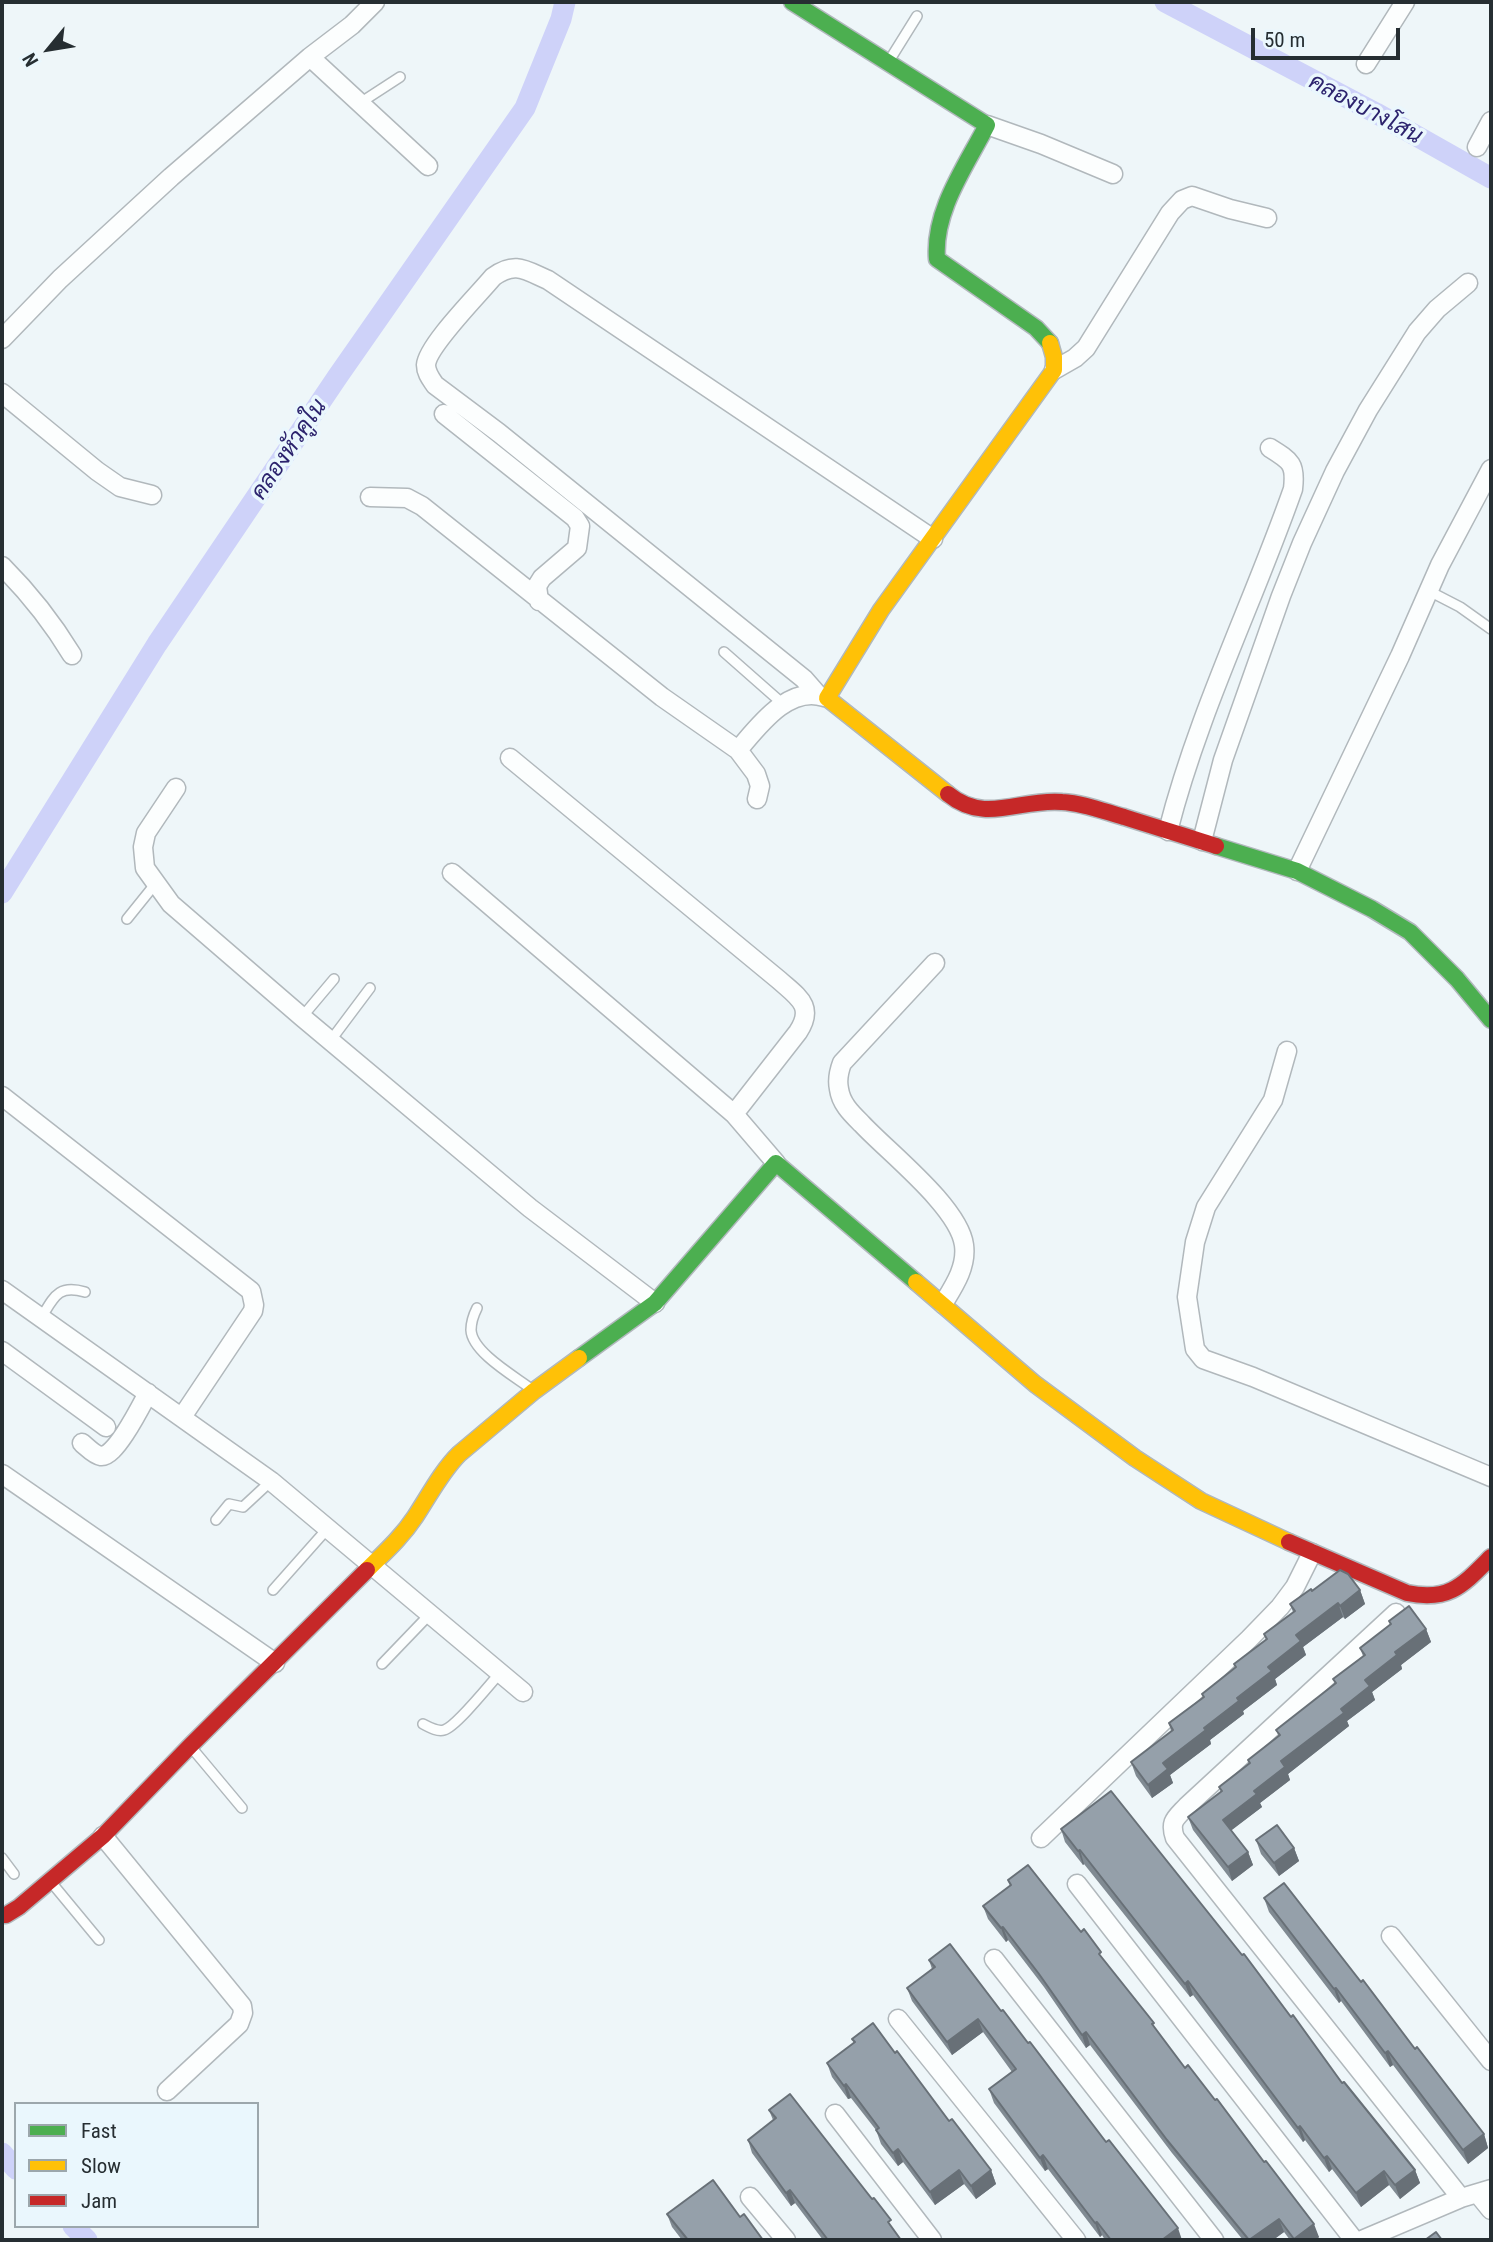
<!DOCTYPE html>
<meta charset="utf-8">
<style>
body{margin:0}
#map{position:relative;width:1493px;height:2242px;overflow:hidden;background:#eef6f9;font-family:"Roboto Condensed",sans-serif}
canvas{display:block}
.frame{position:absolute;inset:0;border:4px solid #262e32;pointer-events:none}
.legend{position:absolute;left:14px;top:2102px;width:245px;height:126px;box-sizing:border-box;background:#eaf7fd;border:2px solid #9ca7ac;margin:0;padding:9px 12px;list-style:none;font-size:21px;color:#262e32}
.legend li{display:flex;align-items:center;gap:14px;height:35px}
.legend b{width:35px;border:2px solid #9ca7ac}
.north{position:absolute;left:14px;top:14px;width:70px;height:70px;-webkit-text-stroke:5px #eaf7fd;paint-order:stroke;rotate:240deg;font-size:19px;font-weight:700;line-height:28px;text-align:center;color:#262e32}
.north::after{content:'';display:block;margin:auto;width:24px;height:32px;background:#262e32;clip-path:polygon(50% 0,100% 100%,50% 72%,0 100%)}
.scale{position:absolute;left:1251px;top:28px;width:149px;height:32px;box-sizing:border-box;border:4px solid #262e32;border-top:0;padding-left:9px;font-size:21px;line-height:24px;white-space:nowrap;color:#262e32;-webkit-text-stroke:5px #eaf7fd;paint-order:stroke}
</style>
<div id="map">
<canvas width="1493" height="2242"></canvas>
<div class="frame"></div>
<ul class="legend">
<li><b style="height:9px;background:#4caf50"></b>Fast</li>
<li><b style="height:9px;background:#ffc107"></b>Slow</li>
<li><b style="height:9px;background:#c62828"></b>Jam</li>
</ul>
<div class="north">N</div>
<div class="scale">50 m</div>
</div>
<script>
const context = document.querySelector('canvas').getContext('2d');
context.lineJoin = 'round';
function stroke(path, color, width, dash) { context.strokeStyle = color; context.lineWidth = width; context.lineCap = dash ? 'butt' : 'round'; context.setLineDash(dash || []); context.stroke(path); }
function fillPath(path, color) { context.fillStyle = color; context.fill(path, 'evenodd'); }
function write(font, color, halo, rows, align = 'center') {
  context.font = font + ' "Roboto Condensed",Sarabun,sans-serif'; context.lineWidth = 7; context.setLineDash([]); context.textBaseline = 'middle'; context.strokeStyle = halo; context.fillStyle = color; for (const [text, x, y, turn = 0] of rows) {
    context.save(); context.translate(x, y); context.rotate((+turn || 0) * Math.PI / 180); context.textAlign = isNaN(turn) ? turn : align; if (halo) context.strokeText(text, 0, 0); context.fillText(text, 0, 0); context.restore();
  }
}
const canal = new Path2D(`
 M1165,2L1376,113L1491,178
 M2,893L157,644L338,376L525,108L561,19L565,2
 M2,2153L16,2169
 M73,2226L87,2240`);
const lane = new Path2D(`
 M889,61L917,16
 M360,103L400,77
 M1429,591L1460,607L1491,629
 M724,652L783,704
 M127,919L156,883
 M302,1017L334,979
 M331,1040L370,988
 M477,1308C474,1314 471,1323 471,1330C472,1352 514,1376 530,1388
 M41,1318C54,1297 58,1284 85,1292
 M216,1520L229,1504L243,1507L271,1481
 M273,1590L328,1528
 M382,1664L430,1614
 M423,1724C429,1727 437,1732 444,1730C456,1727 490,1684 500,1673
 M191,1747L242,1808
 M2,1858L14,1874
 M51,1882L99,1940`);
const street = new Path2D(`
 M310,57L428,166
 M1366,64L1405,2
 M987,125L1041,144L1113,174
 M1477,147L1491,121
 M2,339L60,279L171,177L310,57L352,25L375,2
 M1054,370L1075,358L1086,348L1170,213L1182,200L1192,196L1230,209L1267,218
 M2,393L97,471L120,487L152,495
 M444,414L575,518L580,526L577,548L542,578L537,586L539,601
 M370,497L407,498L422,506L662,697L738,750L756,774L760,786L757,799
 M2,566C29,593 52,622 72,655
 M818,695L804,679L499,433L435,385C431,379 426,373 426,365C427,346 479,294 493,277C515,261 525,270 548,280L933,539
 M738,750C758,727 788,685 824,697
 M510,758L779,980C798,997 815,1006 798,1032L734,1114
 M176,788L146,833L143,847L145,868L171,904L302,1017L530,1208L655,1303
 M1168,831C1198,713 1253,603 1293,489C1296,464 1291,461 1270,448
 M1202,841L1223,760L1281,596L1302,543L1335,471L1368,410L1417,332L1437,309L1468,283
 M1297,871L1400,656L1440,565L1491,469
 M452,873L734,1114L776,1163
 M935,963L842,1063C839,1071 837,1080 839,1089C841,1104 852,1114 862,1124C888,1152 959,1207 964,1245C967,1267 954,1286 943,1304
 M1287,1051L1273,1100L1206,1207L1195,1242L1187,1297L1195,1349L1203,1359L1253,1377L1491,1477
 M2,1096L251,1291L254,1305L253,1311L182,1417
 M2,1290L271,1481L523,1692
 M2,1351L106,1427
 M82,1443C87,1447 94,1455 101,1456C115,1458 141,1406 148,1393
 M2,1474L275,1663
 M1396,1613L1187,1806C1176,1818 1169,1821 1175,1838L1461,2198
 M103,1836L242,2006L243,2013L239,2024L167,2091
 M1041,1838L1249,1639L1280,1607L1295,1587L1312,1553
 M1077,1884L1354,2240
 M1391,1936L1491,2061
 M994,1959L1214,2240
 M898,2019L1076,2240
 M835,2114L932,2240
 M1478,2194L1491,2210
 M750,2197L786,2240
 M1362,2240L1461,2198L1491,2189`);
const fast = new Path2D(`
 M792,2L987,125C966,166 933,211 937,259L1036,328L1050,343
 M1216,846L1297,871L1372,909L1410,932L1457,979L1491,1020
 M579,1358L655,1303L776,1163L916,1282`);
const slow = new Path2D(`
 M948,794L827,698L881,610L1054,370V357L1050,343
 M916,1282L1035,1384L1135,1458L1201,1501L1289,1542
 M367,1570C384,1553 401,1538 415,1517C429,1496 441,1472 459,1454L534,1391L579,1358`);
const jam = new Path2D(`
 M948,794C986,825 1020,798 1062,802C1083,803 1103,811 1124,817C1155,827 1186,836 1216,846
 M1289,1542L1407,1593C1449,1602 1463,1585 1491,1557
 M2,1915H6L19,1907L103,1836L190,1746L367,1570`);
const wall = new Path2D(`
 M1360,1590L1365,1604L1345,1619L1343,1617L1303,1647L1306,1655L1275,1679L1277,1685L1243,1711L1244,1714L1210,1740L1211,1744L1170,1775L1173,1783L1152,1798L1136,1776L1131,1762L1171,1731L1169,1723L1203,1697L1202,1694L1236,1668L1234,1664L1266,1640L1264,1634L1293,1612L1290,1604L1312,1591Z
 M1389,1621L1426,1629L1431,1642L1401,1665L1402,1669L1372,1692L1375,1700L1347,1721L1349,1726L1288,1774L1290,1780L1260,1803L1262,1807L1231,1830L1248,1852L1253,1865L1232,1881L1193,1830L1188,1817L1221,1792L1219,1787L1249,1764L1248,1760L1279,1737L1276,1730L1335,1684L1333,1679L1363,1656L1360,1648L1390,1625Z
 M1061,1829L1291,2017L1342,2083L1415,2170L1420,2183L1400,2199L1389,2185L1361,2207L1332,2169L1329,2172L1305,2140L1303,2142L1193,1995L1190,1997L1084,1864L1083,1865L1065,1842Z
 M1256,1840L1294,1848L1299,1861L1279,1876L1261,1854Z
 M1008,1880L1103,1960L1185,2068L1319,2237L1316,2240H1290L1284,2232L1273,2240H1243L1172,2153L1090,2045L1086,2048L1044,1987L1008,1940L1006,1942L988,1919L983,1906L1010,1886Z
 M1264,1898L1415,2049L1484,2134L1488,2148L1468,2164L1393,2065L1390,2067L1341,2001L1339,2003L1269,1912Z
 M929,1960L1182,2240H1105L1102,2235L1100,2237L1048,2169L1045,2171L994,2103L989,2089L1012,2072L983,2032L952,2055L912,2001L907,1988L932,1969Z
 M852,2039L949,2121L991,2170L996,2184L976,2199L964,2184L935,2205L903,2162L898,2166L881,2144L876,2130L851,2098L848,2099L832,2077L827,2063L854,2043Z
 M769,2110L894,2231L901,2240H823L795,2203L791,2206L752,2153L748,2140L773,2120Z
 M667,2214L740,2217L763,2240H682L672,2227Z`);
const shadedWall = new Path2D(`
 M1360,1590L1365,1604L1345,1619L1340,1606Z
 M1338,1603L1343,1617L1303,1647L1306,1655L1275,1679L1277,1685L1243,1711L1244,1714L1210,1740L1211,1744L1170,1775L1173,1783L1152,1798L1148,1785L1163,1763L1237,1698L1268,1667L1296,1635Z
 M1426,1629L1431,1642L1401,1665L1402,1669L1372,1692L1375,1700L1347,1721L1349,1726L1288,1774L1290,1780L1260,1803L1262,1807L1228,1833L1223,1820L1254,1791L1281,1761L1341,1709L1365,1680L1395,1652Z
 M1294,1848L1299,1861L1279,1876L1274,1863Z
 M1080,1850L1084,1864L1083,1865L1078,1851Z
 M1248,1852L1253,1865L1232,1881L1228,1867Z
 M1003,1927L1008,1940L1006,1942L1001,1928Z
 M1188,1981L1193,1995L1190,1997L1185,1984Z
 M1336,1988L1341,2001L1339,2003L1334,1989Z
 M978,2019L983,2032L952,2055L947,2042Z
 M1086,2032L1090,2045L1086,2048L1082,2035Z
 M1388,2051L1393,2065L1390,2067L1385,2053Z
 M846,2084L851,2098L848,2099L844,2086Z
 M1300,2126L1305,2140L1303,2142L1298,2128Z
 M1484,2134L1488,2148L1468,2164L1463,2150Z
 M898,2149L903,2162L898,2166L893,2153Z
 M1043,2155L1048,2169L1045,2171L1040,2158Z
 M1327,2156L1332,2169L1329,2172L1324,2158Z
 M959,2170L964,2184L935,2205L930,2192Z
 M991,2170L996,2184L976,2199L971,2186Z
 M1415,2170L1420,2183L1400,2199L1395,2185Z
 M1384,2171L1389,2185L1361,2207L1356,2193Z
 M790,2190L795,2203L791,2206L786,2193Z
 M1279,2219L1284,2232L1273,2240H1250Z
 M1097,2222L1102,2235L1100,2237L1095,2223Z
 M1314,2224L1319,2237L1316,2240H1295L1294,2239Z
 M1178,2228L1182,2240H1162Z`);
const building = new Path2D(`
 M1340,1570L1348,1574L1360,1590L1340,1606L1338,1603L1296,1635L1301,1641L1268,1667L1272,1671L1237,1698L1239,1701L1204,1728L1206,1730L1163,1763L1168,1769L1148,1785L1131,1762L1173,1730L1169,1723L1204,1697L1202,1694L1236,1667L1234,1664L1267,1639L1264,1634L1295,1611L1290,1604L1311,1589L1312,1591Z
 M1409,1606L1426,1629L1395,1652L1397,1655L1365,1680L1370,1686L1341,1709L1344,1713L1281,1761L1285,1767L1254,1791L1257,1794L1223,1820L1248,1852L1228,1867L1188,1817L1222,1791L1219,1787L1250,1763L1248,1760L1280,1735L1276,1730L1336,1683L1333,1679L1365,1655L1360,1648L1391,1624L1389,1621Z
 M1111,1791L1242,1955L1244,1954L1291,2017L1293,2015L1342,2083L1344,2082L1415,2170L1395,2185L1384,2171L1356,2193L1327,2156L1324,2158L1300,2126L1298,2128L1188,1981L1185,1984L1080,1850L1078,1851L1061,1829Z
 M1277,1825L1294,1848L1274,1863L1256,1840Z
 M1028,1865L1081,1932L1084,1929L1101,1952L1099,1954L1154,2023L1152,2024L1185,2068L1188,2065L1215,2100L1217,2099L1264,2162L1266,2161L1314,2224L1294,2239L1279,2219L1249,2240L1167,2140L1086,2032L1082,2035L1039,1974L1003,1927L1001,1928L983,1906L1011,1885L1008,1880Z
 M1284,1883L1361,1982L1363,1980L1415,2049L1417,2047L1484,2134L1463,2150L1388,2051L1385,2053L1336,1988L1334,1989L1264,1898Z
 M950,1944L1001,2011L1003,2010L1028,2043L1030,2042L1106,2142L1109,2140L1178,2228L1162,2240H1111L1097,2222L1095,2223L1043,2155L1040,2158L989,2089L1016,2069L978,2019L947,2042L907,1988L935,1967L929,1960Z
 M873,2023L895,2053L897,2051L949,2121L952,2119L991,2170L971,2186L959,2170L930,2192L898,2149L893,2153L876,2130L879,2128L846,2084L844,2086L827,2063L855,2042L852,2039Z
 M790,2094L872,2199L874,2198L891,2220L888,2222L901,2240H828L790,2190L786,2193L748,2140L776,2118L769,2110Z
 M713,2180L740,2217L744,2214L763,2240H688L667,2214Z
 M1436,2232L1442,2240H1425Z`);
const waterNames = [
 ["คลองบางโสน",1365,110,28],
 ["คลองหัวคูใน",290,450,-56]
];
stroke(canal, '#ced2f9', 21);
stroke(lane, '#b1b8bc', 12);
stroke(street, '#b1b8bc', 21);
stroke(fast, '#b1b8bc', 19);
stroke(slow, '#b1b8bc', 19);
stroke(jam, '#b1b8bc', 19);
stroke(lane, '#fcfefe', 9);
stroke(street, '#fcfefe', 18);
stroke(fast, '#4caf50', 16);
stroke(slow, '#ffc107', 16);
stroke(jam, '#c62828', 16);
fillPath(wall, '#808a92');
fillPath(shadedWall, '#687077');
fillPath(building, '#95a0aa');
stroke(building, '#687077', 2);
write('italic 23px', '#2c236d', '#eaf7fd', waterNames);
</script>
